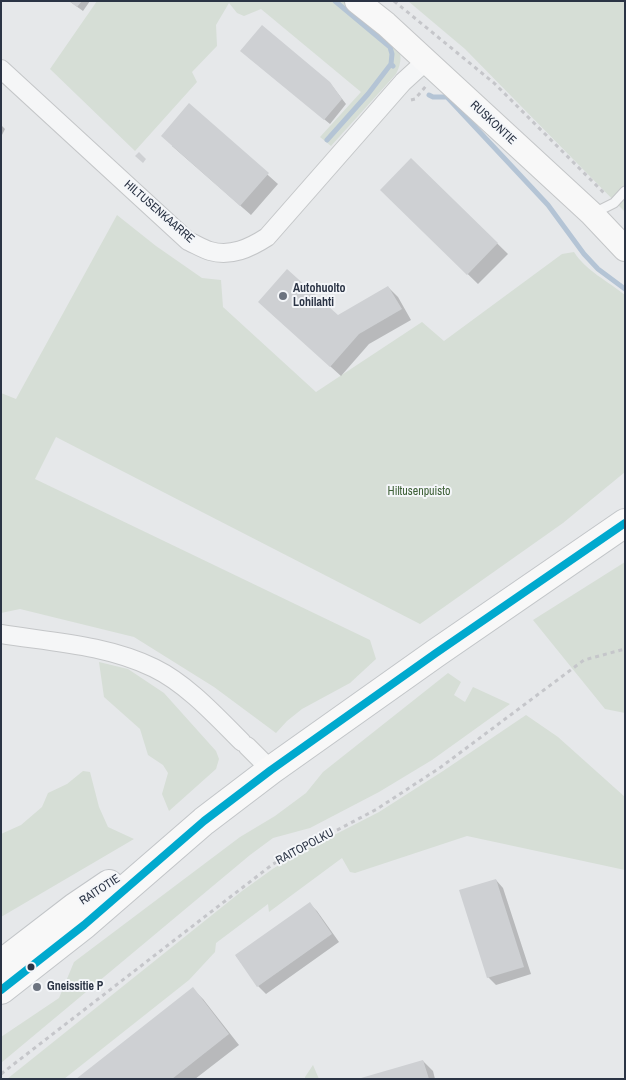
<!DOCTYPE html>
<style>
body{margin:0}
#map{position:relative;width:626px;height:1080px;overflow:hidden;background:#e6e8ea;font-family:"Archivo Narrow",sans-serif}
canvas{display:block}
.frame{position:absolute;inset:0;border:2px solid #2b3445;pointer-events:none}
</style>
<div id="map">
<canvas width="626" height="1080"></canvas>
<div class="frame"></div>
</div>
<script>
const context = document.querySelector('canvas').getContext('2d');
context.lineJoin = 'round';
function fillPath(path, color) { context.fillStyle = color; context.fill(path, 'evenodd'); }
function stroke(path, color, width, dash) { context.strokeStyle = color; context.lineWidth = width; context.lineCap = dash ? 'butt' : 'round'; context.setLineDash(dash || []); context.stroke(path); }
function write(font, color, halo, rows, align = 'center') {
  context.font = font + ' "Archivo Narrow",sans-serif'; context.lineWidth = 4; context.setLineDash([]); context.textBaseline = 'middle'; context.strokeStyle = halo; context.fillStyle = color; for (const [text, x, y, turn = 0] of rows) {
    context.save(); context.translate(x, y); context.rotate((+turn || 0) * Math.PI / 180); context.textAlign = isNaN(turn) ? turn : align; if (halo) context.strokeText(text, 0, 0); context.fillText(text, 0, 0); context.restore();
  }
}
const green = new Path2D(`
 M97,1H344L396,42C402,54 402,62 396,74L331,146L320,137L361,92L261,9L244,16L237,13L229,3L216,25L217,46L192,72L197,82L135,151L50,69Z
 M408,1H625V212L465,49Z
 M117,215L156,246L202,278L221,280L223,307L316,392L422,322L444,341L562,254L574,252C586,271 608,281 625,295V472L563,523L420,624L56,437L35,479L370,640L376,659L350,683L302,709L287,721L276,733L214,687L134,637L20,609L1,613V393L16,399Z
 M625,562V713L605,709L533,620Z
 M99,662L128,669L164,693L216,751L219,759L216,769L169,811L162,794L168,773L163,765L148,755L140,729L104,697Z
 M448,673L461,682L454,695L465,702L473,687L510,704L432,760L379,792L310,828L273,838L250,855L1,1063V1037L59,998L74,962L240,837L275,816L306,793L323,772Z
 M526,715L558,737L625,797V870L467,836L355,873L350,872L342,858L269,912L268,904L216,943L215,952L189,980L64,1079H7L242,891L274,868L303,851L379,812L443,771Z
 M83,771L90,772L99,807L108,827L134,839L1,917V834L21,825L42,807L48,793L67,784Z
 M313,1065L319,1079H305V1077Z`);
const shadow = new Path2D(`
 M69,1H90L83,11Z
 M247,56L330,83L346,104L330,124Z
 M189,105L278,184L251,215L172,146Z
 M1,125L5,129L1,137Z
 M411,159L508,254L478,284L381,190Z
 M388,287L398,297L411,320L369,344L341,376L270,312L338,316Z
 M496,880L503,888L531,974L496,985L488,977Z
 M310,904L317,911L339,942L266,994L258,986L236,956Z
 M193,989L203,999L239,1045L195,1079H78Z
 M423,1061L433,1071L435,1079H363Z`);
const stream = new Path2D(`
 M335,1L390,47L392,54L391,64L393,66
 M429,95L433,97H447L548,205L584,254L598,269L625,289
 M327,140L368,94L391,64`);
const building = new Path2D(`
 M69,1H82L77,7Z
 M262,25L330,82L342,99L324,120L240,51Z
 M189,103L269,173L240,206L161,136Z
 M139,152L146,159L143,163L135,156Z
 M411,158L498,243L467,275L380,190Z
 M287,269L338,315L388,286L402,309L359,334L330,367L258,302Z
 M496,879L524,967L487,978L459,890Z
 M310,902L332,934L257,987L235,955Z
 M193,987L229,1034L172,1079H76Z
 M423,1060L429,1079H361V1078Z`);
const path = new Path2D(`
 M394,1L494,83L605,194
 M411,100L415,99L426,86
 M1,1074L273,864L377,809L441,767L584,660L625,649`);
const service = new Path2D(`
 M592,214L614,203L625,191`);
const minor = new Path2D(`
 M1,69L188,241C195,244 203,249 210,251C231,257 250,248 267,237L403,82L426,61
 M1,634C52,642 107,645 154,668C187,684 216,716 242,742
 M247,746L271,770`);
const secondary = new Path2D(`
 M357,1L386,24L592,214L625,249`);
const primary = new Path2D(`
 M1,964L75,907L109,884
 M1,990L84,925L204,821L271,770L436,653L625,523`);
const bus1 = new Path2D(`
 M1,990L84,925L204,821L271,770L436,653L625,523`);
const markers = [
 [283,296,5,"#6c737f"],
 [31,967,4.5,"#2b3445"],
 [37,987,5,"#6c737f"]
];
const streetNames = [
 ["RUSKONTIE",493,123,43],
 ["HILTUSENKAARRE",159,212,41],
 ["RAITOPOLKU",305,847,-28],
 ["RAITOTIE",100,890,-33]
];
const poiNames = [
 ["Autohuolto",293,289],
 ["Lohilahti",293,303],
 ["Gneissitie P",47,987]
];
const parkNames = [
 ["Hiltusenpuisto",419,492]
];
fillPath(green, '#d6ded6');
fillPath(shadow, '#0003');
stroke(stream, '#b4c4d5', 5);
fillPath(building, '#ced0d3');
stroke(service, '#c4c6c8', 11);
stroke(minor, '#c4c6c8', 20);
stroke(secondary, '#c4c6c8', 26);
stroke(primary, '#c2c5c8', 30);
stroke(path, '#c5c6ca', 3, [4, 4]);
stroke(service, '#f5f6f7', 9);
stroke(minor, '#f5f6f7', 18);
stroke(secondary, '#f8f8f8', 24);
stroke(primary, '#f8f8f8', 28);
stroke(bus1, '#00a9ce', 8);
for (const [x, y, r, color] of markers) { const dot = new Path2D(); dot.arc(x, y, r, 0, 2 * Math.PI); context.fillStyle = color; context.fill(dot); stroke(dot, '#f4f6f9', 2); }
write('12px', '#2b3445', '#f4f6f9', streetNames);
write('bold 12px', '#2b3445', '#f4f6f9', poiNames, 'left');
write('12px', '#3f6138', '#f4f6f9', parkNames);
</script>
